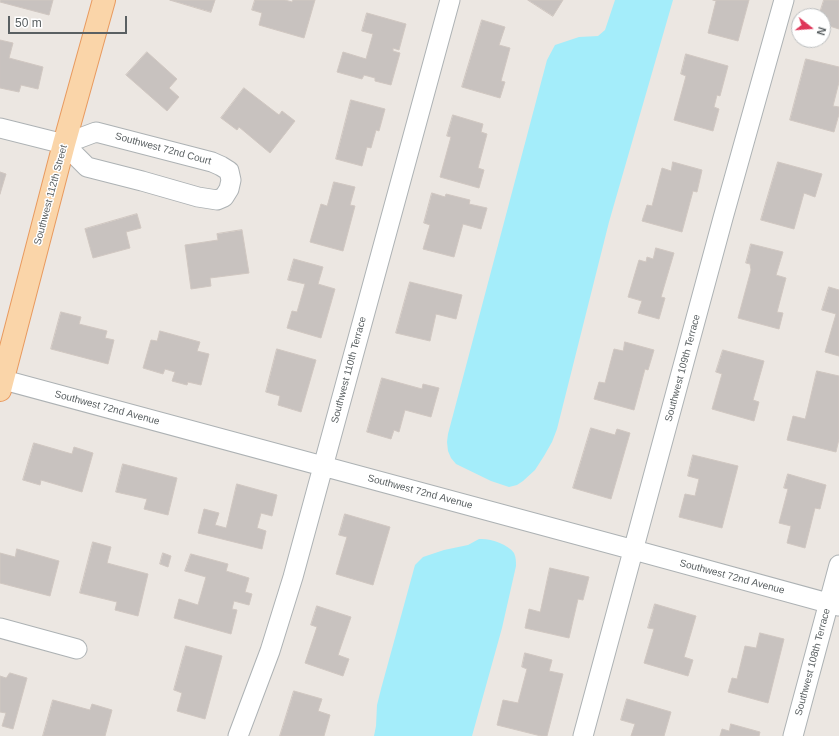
<!DOCTYPE html>
<style>
body{margin:0}
#map{position:relative;width:839px;height:736px;overflow:hidden;background:#ece7e2;font-family:Arial,sans-serif}
canvas{display:block}
.north{position:absolute;left:791px;top:8px;width:40px;height:40px;box-sizing:border-box;background:#fff;border:1px solid #bdbfc0;border-radius:50%;rotate:107deg;font-size:11px;font-weight:700;line-height:16px;text-align:center;color:#5a6062}
.north::after{content:'';display:block;margin:auto;width:14px;height:18px;background:#de3659;clip-path:polygon(50% 0,100% 100%,50% 72%,0 100%)}
.scale{position:absolute;left:8px;top:16px;width:119px;height:18px;box-sizing:border-box;border:2px solid #5a6062;border-top:0;padding-left:5px;font-size:12px;line-height:14px;white-space:nowrap;color:#5a6062;-webkit-text-stroke:3px #fff;paint-order:stroke}
</style>
<div id="map">
<canvas width="839" height="736"></canvas>
<div class="north">N</div>
<div class="scale">50 m</div>
</div>
<script>
const context = document.querySelector('canvas').getContext('2d');
context.lineJoin = 'round';
function fillPath(path, color) { context.fillStyle = color; context.fill(path, 'evenodd'); }
function stroke(path, color, width, dash) { context.strokeStyle = color; context.lineWidth = width; context.lineCap = dash ? 'butt' : 'round'; context.setLineDash(dash || []); context.stroke(path); }
function write(font, color, halo, rows, align = 'center') {
  context.font = font + ' Arial,sans-serif'; context.lineWidth = 3; context.setLineDash([]); context.textBaseline = 'middle'; context.strokeStyle = halo; context.fillStyle = color; for (const [text, x, y, turn = 0] of rows) {
    context.save(); context.translate(x, y); context.rotate((+turn || 0) * Math.PI / 180); context.textAlign = isNaN(turn) ? turn : align; if (halo) context.strokeText(text, 0, 0); context.fillText(text, 0, 0); context.restore();
  }
}
const water = new Path2D(`
 M615,0H673L609,222L557,429L552,442L544,456L535,470L523,481L517,485L509,487L491,481L456,464L451,458L448,451L447,442L448,434L547,60L555,45L579,37L598,36L605,30Z
 M479,539C490,538 508,544 514,553C516,557 516,562 516,566L502,628L472,736H374L376,726L377,705L381,689L415,565L423,557L444,550L468,545Z`);
const building = new Path2D(`
 M1,0H53L49,15L0,2Z
 M170,0H215L211,12Z
 M255,0H285L292,2L293,0H315L304,38L259,25L262,13L252,10Z
 M528,0H563L553,16Z
 M713,0H749L738,41L708,33L716,1Z
 M824,0H839V29L823,24V16H819Z
 M367,13L406,24L399,50L393,48V51L400,53L391,85L375,81V78L364,75L362,79L337,72L343,52L366,59L373,34L362,31Z
 M482,20L505,27L499,45L510,48L501,81L505,82L500,98L462,87Z
 M0,40L13,43L9,58L43,67L38,89L21,85L19,92L0,88Z
 M147,52L177,79L169,88L179,97L167,111L126,75Z
 M686,54L728,66L720,96L717,95L714,107L719,109L713,131L674,120L686,76L681,74Z
 M806,59L839,67V82L833,106L839,107V114L834,132L790,120Z
 M244,88L279,115L282,111L295,121L270,153L239,127L237,130L221,118Z
 M351,100L385,109L379,131L376,130L371,148L367,147L362,166L336,159Z
 M453,115L483,124L481,132L487,134L478,168L484,170L479,188L440,177L451,137L447,136Z
 M673,162L702,170L697,192L693,191L682,232L642,221L647,205L652,206L662,168L671,171Z
 M778,162L822,174L815,197L804,193L794,229L761,220Z
 M0,172L6,174L0,194Z
 M334,182L355,187L350,205L355,206L343,251L310,242L321,204L327,206Z
 M432,193L445,197L446,194L470,200L469,204L487,208L481,229L463,224L454,257L423,249L430,225L424,223Z
 M137,214L141,228L126,232L130,248L93,258L85,229Z
 M242,230L249,273L210,278L211,286L191,289L185,245L218,240L217,234Z
 M751,244L783,252L776,275L786,278L777,312L783,313L779,329L738,318L751,270L750,264L746,263Z
 M656,248L674,253L661,297L665,298L659,319L638,313L642,301L628,297L639,260L646,262L647,257L653,259Z
 M294,259L323,267L318,284L335,289L321,338L287,328L292,311L297,312L305,284L288,280Z
 M410,282L462,295L456,319L436,314L430,341L396,333Z
 M829,287L839,290V356L825,352L836,314L822,310Z
 M61,312L81,317L79,324L107,331L105,338L114,340L108,364L51,349Z
 M160,331L200,342L197,351L209,354L201,385L188,382L187,385L172,381L175,372L165,369L163,374L143,368L151,340L157,341Z
 M625,342L654,350L648,370L645,369L634,410L594,399L599,382L605,383L614,349L623,351Z
 M277,349L316,360L301,412L278,405L280,396L266,392Z
 M723,350L764,361L753,400L759,402L754,421L712,409L722,374L716,372Z
 M817,371L839,376V439L836,452L787,440L793,416L805,419Z
 M382,378L422,389L423,384L439,388L431,417L405,410L399,432L394,430L391,439L367,432Z
 M591,428L615,435L617,429L630,433L611,499L573,488Z
 M34,443L72,454L74,447L93,453L82,492L41,480L40,485L23,480Z
 M693,455L738,466L722,528L679,517L685,494L695,496L699,479L688,476Z
 M123,464L177,478L168,515L144,509L147,499L116,492Z
 M788,474L826,485L820,509L815,508L805,548L787,543L791,526L779,523L788,489L784,488Z
 M237,484L277,495L272,516L261,513L257,528L266,531L262,549L198,533L204,509L219,513L215,525L226,528Z
 M345,514L390,527L373,585L336,574L347,537L339,535Z
 M93,542L111,547L107,563L148,574L138,616L115,610L117,602L80,593Z
 M17,549L59,561L50,596L0,583V553L15,557Z
 M163,553L171,556L168,567L160,564Z
 M191,554L228,564L226,571L249,578L245,592L252,594L249,605L234,601L232,609L237,610L231,634L174,618L179,599L198,605L206,577L185,571Z
 M550,568L589,577L583,600L578,599L569,638L525,628L529,609L540,612Z
 M655,604L696,616L684,657L693,660L688,676L644,663L654,629L648,628Z
 M317,606L351,617L338,655L349,659L343,676L305,663L317,627L311,625Z
 M760,633L784,639L768,703L728,692L732,678L737,679L745,646L756,648Z
 M186,646L222,656L205,719L177,711L182,693L174,690Z
 M525,653L552,660L549,671L563,674L547,736H541L497,725L503,700L518,703L527,669L522,667Z
 M10,673L27,678L13,729L2,726L6,713L0,712V676L6,678Z
 M294,691L322,699L318,711L330,715L324,736H280Z
 M627,699L671,712L664,736H631L635,724L621,720Z
 M53,700L90,710L92,704L112,710L105,736H43Z
 M731,724L760,732L759,736H720L722,729L729,731Z`);
const minor = new Path2D(`
 M0,128L64,144L87,167L142,181L198,197L217,200L224,197L229,189L231,180L229,171L221,166L212,162L96,132L64,144
 M0,379L634,550L839,606
 M0,628L77,649
 M238,736L270,651L293,577L450,0
 M583,736L723,218L784,0
 M793,736L839,565`);
const major = new Path2D(`
 M0,390L64,144L104,0`);
const streetNames = [
 ["Southwest 72nd Court",163,149,15],
 ["Southwest 112th Street",51,195,-75],
 ["Southwest 109th Terrace",683,368,-75],
 ["Southwest 110th Terrace",349,370,-75],
 ["Southwest 72nd Avenue",107,408,15],
 ["Southwest 72nd Avenue",420,492,15],
 ["Southwest 72nd Avenue",732,577,15],
 ["Southwest 108th Terrace",813,662,-75]
];
fillPath(water, '#a4edfa');
fillPath(building, '#c8c2bf');
stroke(building, '#d0c7c1', 1);
stroke(minor, '#adb2b4', 21);
stroke(major, '#e89a5f', 24);
stroke(minor, '#fff', 19);
stroke(major, '#fad5a9', 22);
write('10px', '#5a6062', '#fff', streetNames);
</script>
